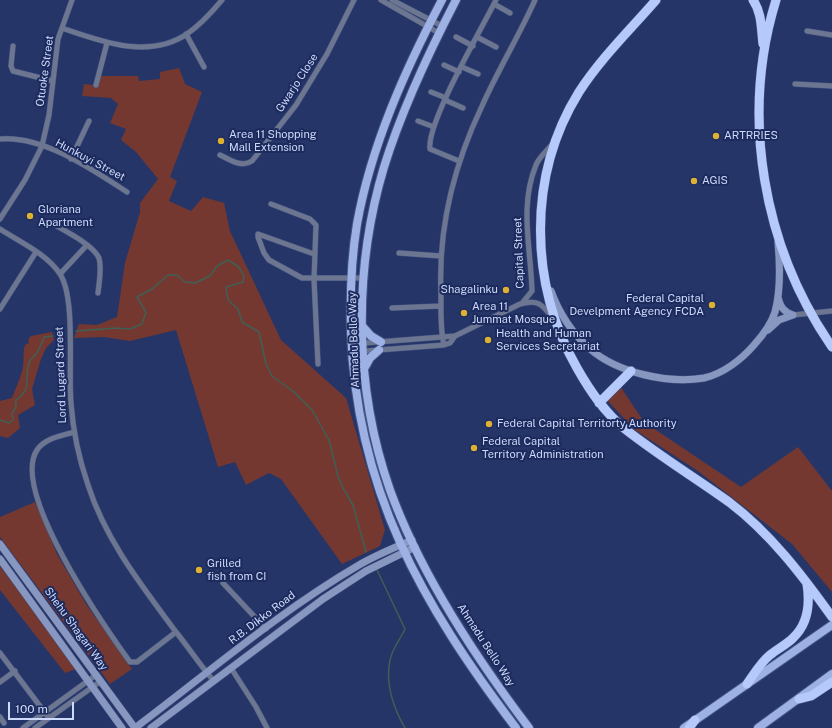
<!DOCTYPE html>
<style>
body{margin:0}
#map{position:relative;width:832px;height:728px;overflow:hidden;background:#253568;font-family:"Public Sans",sans-serif}
canvas{display:block}
.scale{position:absolute;left:8px;top:702px;width:66px;height:18px;box-sizing:border-box;border:2px solid #cddafa;border-top:0;padding-left:5px;font-size:12px;line-height:14px;white-space:nowrap;color:#cddafa;-webkit-text-stroke:3px #1c2a5d;paint-order:stroke}
</style>
<div id="map">
<canvas width="832" height="728"></canvas>
<div class="scale">100 m</div>
</div>
<script>
const context = document.querySelector('canvas').getContext('2d');
context.lineJoin = 'round';
function fillPath(path, color) { context.fillStyle = color; context.fill(path, 'evenodd'); }
function stroke(path, color, width, dash) { context.strokeStyle = color; context.lineWidth = width; context.lineCap = dash ? 'butt' : 'round'; context.setLineDash(dash || []); context.stroke(path); }
function write(font, color, halo, rows, align = 'center') {
  context.font = font + ' "Public Sans",sans-serif'; context.lineWidth = 4; context.setLineDash([]); context.textBaseline = 'middle'; context.strokeStyle = halo; context.fillStyle = color; for (const [text, x, y, turn = 0] of rows) {
    context.save(); context.translate(x, y); context.rotate((+turn || 0) * Math.PI / 180); context.textAlign = isNaN(turn) ? turn : align; if (halo) context.strokeText(text, 0, 0); context.fillText(text, 0, 0); context.restore();
  }
}
const green = new Path2D(`
 M179,68L185,84L202,92L170,177L177,181L169,201L191,211L203,197L224,203L230,231L281,340L346,398L385,530L380,546L342,564L281,479L269,473L246,485L235,462L218,467L176,330L130,341L104,337L74,338L79,324L97,325L117,317L125,263L140,212V203L158,179L136,152L121,140L126,129L110,123L118,104L111,98L82,96L84,84L93,85L96,76H138L139,81L160,79V72Z
 M52,332L54,340L46,348L41,359L32,389L35,405L18,415L20,428L8,438L0,436V401L12,398C15,389 20,380 22,371C25,361 22,354 25,345L29,343L28,340L31,336Z
 M620,386L644,422L741,487L798,447L832,491V592L792,544L698,471L635,430L606,399Z
 M35,502L57,554L86,604L132,669L110,684L0,537V517Z
 M0,566L76,669L65,673L0,590Z`);
const stream = new Path2D(`
 M76,331L116,328L130,329L142,324L146,312L137,297L152,289L168,275H177L185,282L195,283L210,276L217,266L228,260L239,267L244,276L243,282L226,287L228,300L238,309L242,322L259,332L266,364L272,376L293,391L312,410L329,440L338,476L343,488L353,505L366,552
 M0,420L9,423L13,420L12,413L16,407V400C35,387 22,378 30,361C31,359 34,356 36,354C40,349 42,343 44,337L53,336
 M377,570L405,629C401,638 392,649 390,660C385,684 393,707 405,728`);
const street = new Path2D(`
 M381,0L439,33
 M392,0L442,26
 M494,4L510,13
 M62,28C100,41 148,60 187,34C200,25 212,12 222,0
 M807,31L832,35
 M186,34L204,67
 M456,37L473,46
 M477,37L496,47
 M13,46L11,66L13,71L53,81
 M444,65L459,72
 M462,67L478,74
 M795,84L832,86
 M96,85L107,43
 M431,92L446,98
 M445,100L463,108
 M418,121L434,127
 M0,139C43,135 93,170 127,192
 M220,155C231,160 241,168 252,161L296,105L327,54L354,0
 M71,159L89,121
 M459,161L430,149C426,124 482,28 496,0
 M271,204L310,219L316,225L314,279L318,364
 M0,219L25,180L42,146L49,115L58,39L72,0
 M48,221C61,229 93,244 99,258C102,268 99,283 98,293
 M0,229C20,242 47,254 60,274C76,298 68,371 71,403C73,431 79,459 88,485C106,541 142,586 176,632C189,648 200,665 213,680
 M399,253L441,256
 M314,254L258,234V237L264,253L269,260L302,278H363
 M60,274L87,245
 M523,302L532,291C531,249 519,206 536,165C539,157 548,150 553,143
 M392,308L441,306
 M0,309L36,252
 M793,315L832,311
 M352,344L455,336L520,304C537,299 542,304 552,317
 M444,345C440,329 441,310 441,293C438,227 454,165 482,106C498,70 519,36 535,0
 M352,352L444,345L450,343L455,336
 M74,432C61,436 45,438 37,450C10,491 104,626 130,662H137L176,632
 M223,583L266,629
 M0,653L49,718
 M231,668L256,707L267,728
 M0,682L15,671
 M0,717L4,723
 M23,728L96,675
 M35,728L101,681`);
const secondary = new Path2D(`
 M551,291C559,313 572,333 590,349C618,373 668,384 704,378C723,374 742,359 754,345C763,335 771,325 775,312C781,290 780,264 778,242
 M778,297C780,307 784,312 793,315
 M768,330L779,320L793,315
 M0,544L135,728
 M0,559L122,728
 M135,728C208,673 280,611 359,565C376,555 394,548 412,540
 M151,728L323,599L366,571L415,547`);
const primary = new Path2D(`
 M442,0C405,70 371,146 357,224C351,260 350,295 351,331C356,490 422,604 516,728
 M456,0C428,54 402,109 384,167C353,270 354,388 390,490C420,573 476,658 529,728
 M363,327L371,336L381,342
 M365,367L370,358L379,350
 M684,728L832,625
 M758,728L832,674`);
const highway = new Path2D(`
 M656,0C630,30 601,58 579,92C527,176 529,284 577,368C590,391 604,412 625,429C658,455 694,477 729,502C770,533 802,575 832,617
 M753,0C762,13 761,28 763,44
 M776,0C740,117 763,247 832,347
 M599,403L631,371
 M747,684C754,674 761,662 770,655C777,649 786,645 793,638C808,624 810,603 807,584
 M799,699L811,696L832,682
 M689,728L695,720`);
const markers = [
 [716,136,4,"#ddb133"],
 [221,141,4,"#ddb133"],
 [694,181,4,"#ddb133"],
 [30,216,4,"#ddb133"],
 [506,290,4,"#ddb133"],
 [712,305,4,"#ddb133"],
 [464,313,4,"#ddb133"],
 [488,340,4,"#ddb133"],
 [489,424,4,"#ddb133"],
 [474,448,4,"#ddb133"],
 [199,570,4,"#ddb133"]
];
const streetNames = [
 ["Otuoke Street",45,71,-82],
 ["Gwarjo Close",297,83,-57],
 ["Hunkuyi Street",90,160,28],
 ["Capital Street",519,253,-92],
 ["Ahmadu Bello Way",354,340,-92],
 ["Lord Lugard Street",61,375,-92],
 ["R.B. Dikko Road",262,618,-37],
 ["Shehu Shagari Way",76,629,54],
 ["Ahmadu Bello Way",486,645,57]
];
const poiNames = [
 ["Area 11 Shopping",229,135],
 ["Mall Extension",229,148],
 ["ARTRRIES",724,136],
 ["AGIS",702,181],
 ["Gloriana",38,210],
 ["Apartment",38,223],
 ["Shagalinku",498,290,"right"],
 ["Federal Capital",704,299,"right"],
 ["Develpment Agency FCDA",704,312,"right"],
 ["Area 11",472,307],
 ["Jummat Mosque",472,320],
 ["Health and Human",496,334],
 ["Services Secretariat",496,347],
 ["Federal Capital Territorty Authority",497,424],
 ["Federal Capital",482,442],
 ["Territory Administration",482,455],
 ["Grilled",207,564],
 ["fish from CI",207,577]
];
fillPath(green, '#753830');
stroke(stream, '#3f6055', 1.5);
stroke(street, '#435382', 6);
stroke(secondary, '#435382', 8);
stroke(primary, '#435382', 10);
stroke(highway, '#435382', 10);
stroke(street, '#6c7690', 5);
stroke(secondary, '#8897c0', 7);
stroke(primary, '#9db1e5', 8);
stroke(highway, '#b6c9fb', 9);
for (const [x, y, r, color] of markers) { const dot = new Path2D(); dot.arc(x, y, r, 0, 2 * Math.PI); context.fillStyle = color; context.fill(dot); stroke(dot, '#1c2a5d', 1.5); }
write('11px', '#cddafa', '#1c2a5d', streetNames);
write('11px', '#cddafa', '#1c2a5d', poiNames, 'left');
</script>
